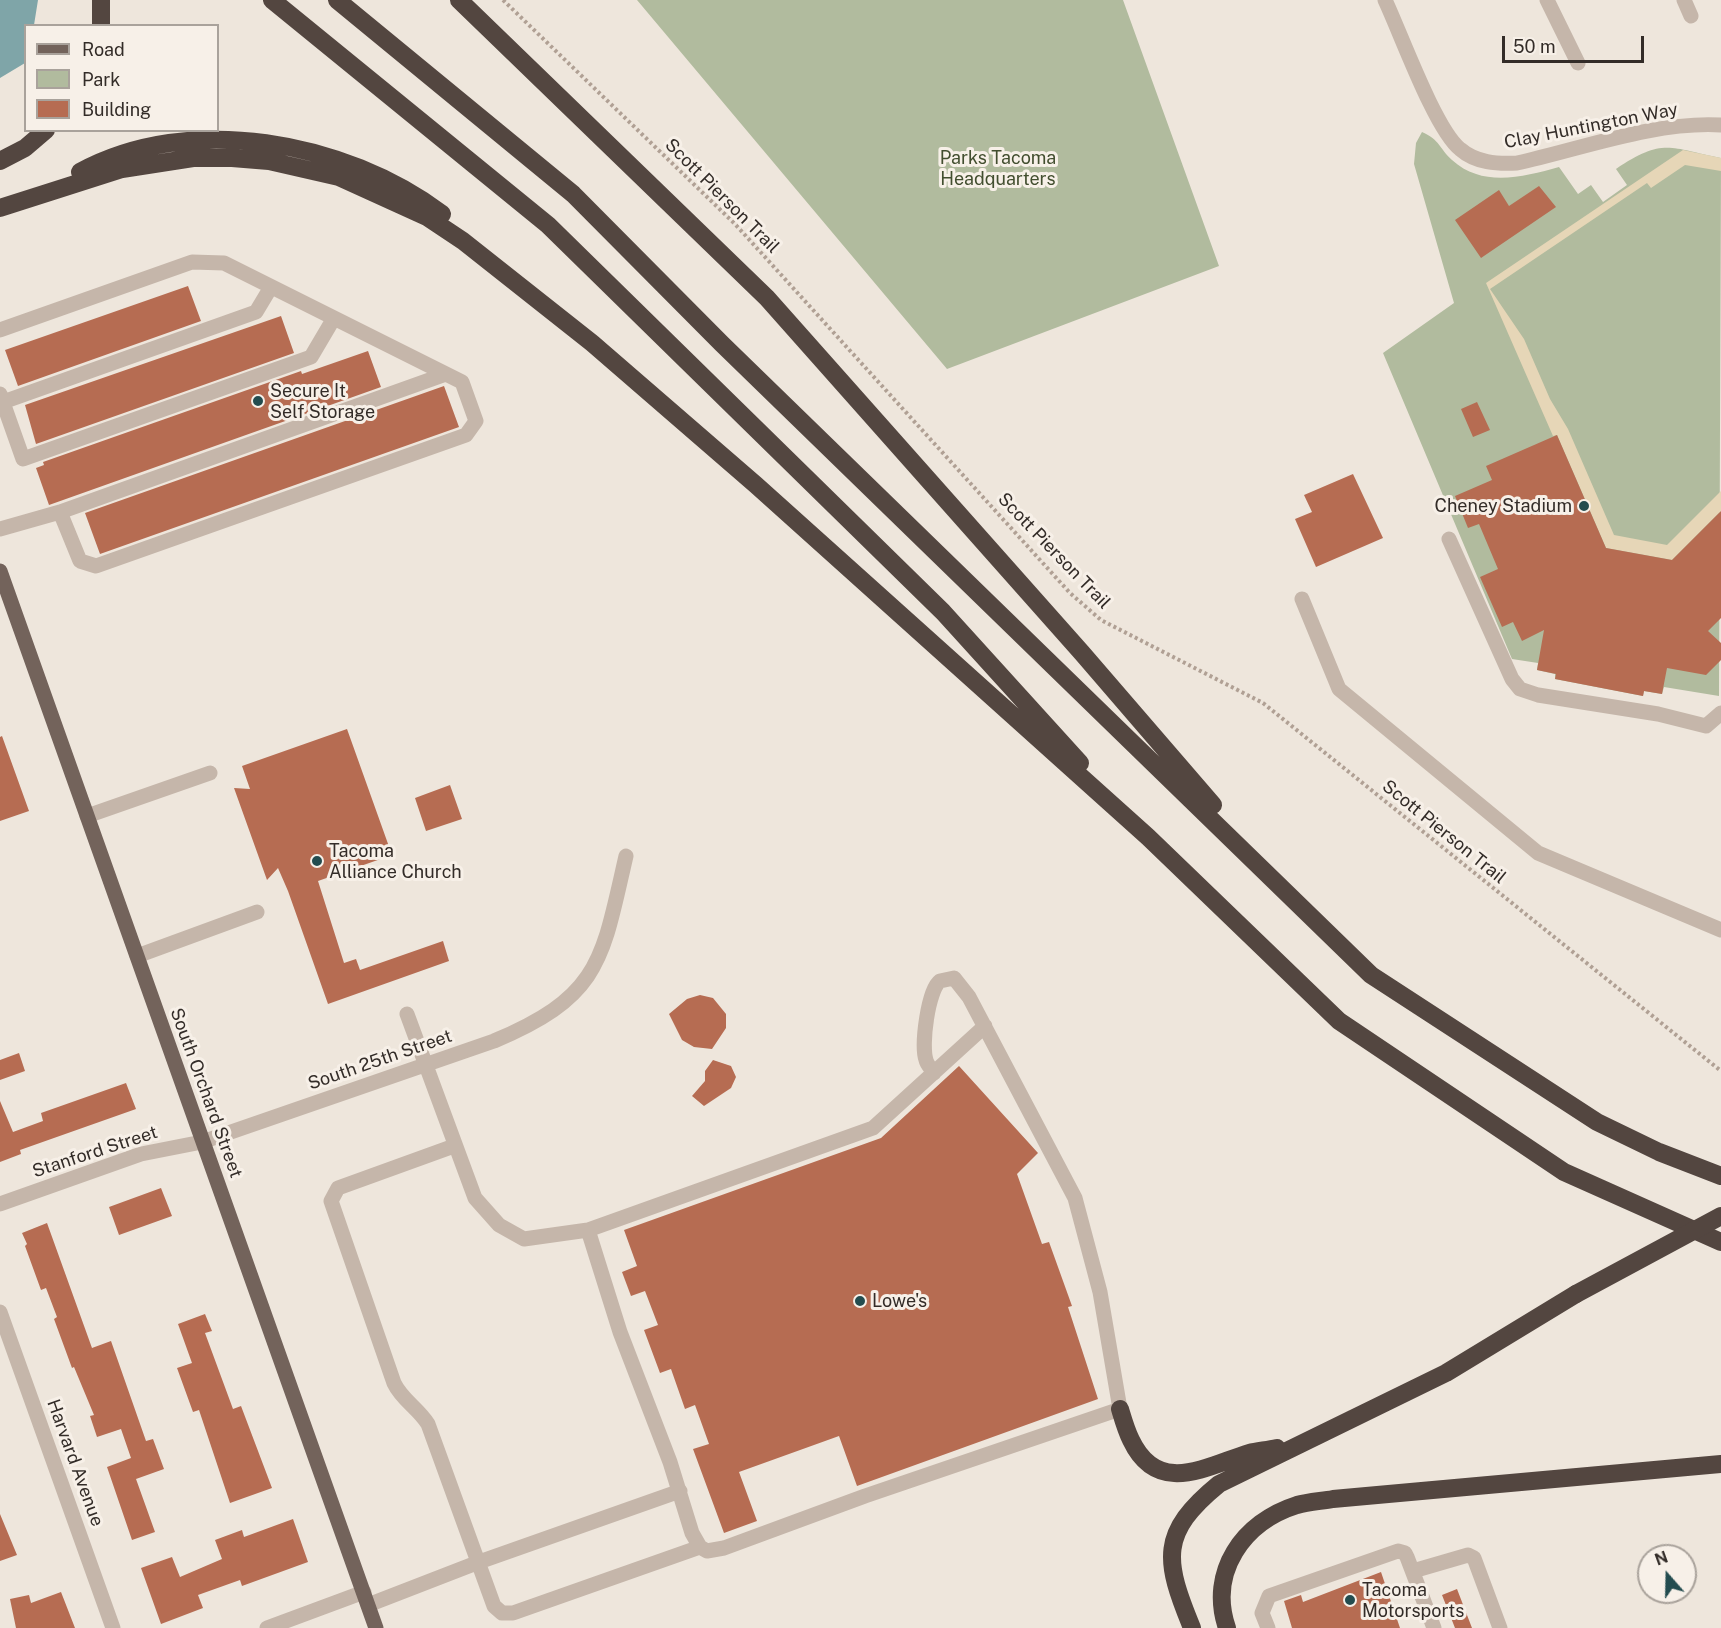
<!DOCTYPE html>
<style>
body{margin:0}
#map{position:relative;width:1721px;height:1628px;overflow:hidden;background:#eee6dc;font-family:"Public Sans",sans-serif}
canvas{display:block}
.legend{position:absolute;left:24px;top:24px;width:195px;height:108px;box-sizing:border-box;background:#f7f0e8;border:2px solid #a9a29b;margin:0;padding:8px 10px;list-style:none;font-size:18px;color:#332c28}
.legend li{display:flex;align-items:center;gap:12px;height:30px}
.legend b{width:30px;border:2px solid #a9a29b}
.north{position:absolute;left:1637px;top:1544px;width:60px;height:60px;box-sizing:border-box;background:#f7f0e8;border:2px solid #a9a29b;border-radius:50%;rotate:340deg;font-size:16px;font-weight:700;line-height:24px;text-align:center;color:#332c28}
.north::after{content:'';display:block;margin:auto;width:21px;height:27px;background:#234c4f;clip-path:polygon(50% 0,100% 100%,50% 72%,0 100%)}
.scale{position:absolute;left:1502px;top:36px;width:142px;height:27px;box-sizing:border-box;border:3px solid #332c28;border-top:0;padding-left:8px;font-size:18px;line-height:21px;white-space:nowrap;color:#332c28;-webkit-text-stroke:4px #f7f0e8;paint-order:stroke}
</style>
<div id="map">
<canvas width="1721" height="1628"></canvas>
<ul class="legend">
<li><b style="height:8px;background:#73635b"></b>Road</li>
<li><b style="height:16px;background:#b1bb9e"></b>Park</li>
<li><b style="height:16px;background:#b66c52"></b>Building</li>
</ul>
<div class="north">N</div>
<div class="scale">50 m</div>
</div>
<script>
const context = document.querySelector('canvas').getContext('2d');
context.lineJoin = 'round';
function fillPath(path, color) { context.fillStyle = color; context.fill(path, 'evenodd'); }
function stroke(path, color, width, dash) { context.strokeStyle = color; context.lineWidth = width; context.lineCap = dash ? 'butt' : 'round'; context.setLineDash(dash || []); context.stroke(path); }
function write(font, color, halo, rows, align = 'center') {
  context.font = font + ' "Public Sans",sans-serif'; context.lineWidth = 6; context.setLineDash([]); context.textBaseline = 'middle'; context.strokeStyle = halo; context.fillStyle = color; for (const [text, x, y, turn = 0] of rows) {
    context.save(); context.translate(x, y); context.rotate((+turn || 0) * Math.PI / 180); context.textAlign = isNaN(turn) ? turn : align; if (halo) context.strokeText(text, 0, 0); context.fillText(text, 0, 0); context.restore();
  }
}
const green = new Path2D(`
 M637,0H1123L1219,266L947,369Z
 M1422,132C1440,140 1439,148 1452,160C1483,188 1523,177 1559,167L1578,194L1591,185L1603,202L1627,185L1616,169C1663,137 1670,148 1721,158L1719,696L1664,687L1662,694L1644,691L1643,696L1555,679V674L1537,670L1538,663L1512,659L1383,353L1454,303L1414,164L1416,143Z`);
const sand = new Path2D(`
 M1683,150L1721,158V171L1685,165L1651,188L1647,183L1490,289L1524,339L1550,399L1568,429L1614,535L1667,545L1721,491V511L1672,560L1606,548L1557,435L1553,436L1486,283Z`);
const water = new Path2D(`
 M0,0H38L34,25L26,26L25,63L0,78Z`);
const building = new Path2D(`
 M1539,186L1556,207L1481,258L1455,220L1499,190L1509,206Z
 M188,286L201,321L18,386L5,350Z
 M281,316L294,353L36,444L25,405Z
 M368,351L381,387L49,505L36,468L44,465L43,462L301,371L302,374Z
 M444,386L459,427L100,554L85,513Z
 M1477,402L1490,430L1473,437L1461,409Z
 M1557,435L1606,548L1672,560L1721,511V618L1708,631L1721,643V660L1706,675L1667,668L1662,694L1644,691L1643,696L1555,679L1556,674L1537,670L1544,630L1522,641L1513,622L1502,627L1480,577L1498,569L1479,524L1468,528L1455,496L1492,480L1486,466Z
 M1353,474L1383,538L1316,567L1295,519L1312,512L1304,495Z
 M347,729L392,855L318,881L344,963L356,959L360,970L443,941L449,961L328,1004L288,891L278,868L267,880L234,788L250,789L242,766Z
 M2,736L29,811L0,821V737Z
 M450,785L462,819L426,831L415,798Z
 M700,995L713,998L726,1014V1028L712,1049L694,1047L682,1040L669,1014L687,999Z
 M19,1053L25,1071L0,1080V1060Z
 M713,1060L731,1066L736,1077L731,1088L704,1106L692,1096L705,1081V1071Z
 M959,1066L1038,1153L1017,1174L1042,1244L1049,1242L1072,1306L1068,1307L1098,1399L857,1486L839,1436L739,1472L757,1521L724,1533L693,1449L709,1444L695,1405L685,1409L671,1369L660,1373L644,1330L658,1325L645,1291L631,1296L622,1272L637,1266L624,1230L881,1138Z
 M126,1083L136,1109L20,1150L21,1154L0,1162V1101L13,1132L43,1121L41,1113Z
 M161,1188L172,1216L119,1235L109,1207Z
 M47,1223L92,1348L111,1341L146,1441L153,1439L164,1469L136,1479L155,1532L132,1540L107,1467L131,1458L121,1429L97,1437L90,1416L94,1415L74,1367L72,1368L54,1319L57,1317L46,1288L41,1290L25,1246L27,1244L22,1233Z
 M205,1314L212,1331L205,1333L233,1409L241,1406L272,1488L230,1503L199,1410L193,1412L177,1368L192,1363L178,1324Z
 M0,1514L17,1555L0,1561Z
 M293,1519L308,1562L242,1586L240,1580L198,1595L203,1608L161,1624L141,1568L172,1557L180,1577L222,1559L215,1540L242,1530L244,1537Z
 M1381,1572L1400,1628H1292L1284,1601L1301,1595L1303,1602Z
 M1457,1589L1472,1628H1455L1442,1595Z
 M61,1592L75,1628H16L10,1599L29,1595L31,1603Z`);
const path = new Path2D(`
 M503,0L735,224L1070,593L1101,620L1263,703L1721,1071`);
const minor = new Path2D(`
 M1385,0C1401,34 1435,129 1460,149C1476,163 1497,164 1517,163C1581,149 1655,121 1721,125
 M1547,0L1578,63
 M1684,0L1691,16
 M0,330L192,262L224,263L462,382L476,421L466,435L96,566L80,561L60,512
 M0,394L23,459L311,357L334,318
 M3,402L256,312L271,287
 M0,529L60,512L446,374
 M1449,539L1512,679L1520,689L1538,695L1658,714L1706,726L1721,713
 M1302,599L1339,689L1538,853L1721,930
 M87,816L210,773
 M137,956L257,912
 M407,1014L475,1198L499,1225L524,1239L588,1230L873,1128L985,1026
 M454,1146L338,1188L331,1201L394,1383C402,1400 418,1408 428,1424L494,1606L502,1613H513L700,1547
 M0,1204L141,1154L202,1142L494,1041C601,996 602,960 626,856
 M588,1230L620,1332L670,1462L692,1533L700,1547L707,1551L724,1548L865,1496L1120,1409L1100,1292L1075,1198L969,997L954,978L940,981C928,990 921,1045 926,1060C927,1065 932,1069 934,1073
 M0,1312L113,1628
 M1413,1571L1468,1555L1474,1558L1500,1628
 M368,1605L479,1562L680,1491
 M267,1628L364,1592
 M1268,1628L1262,1613L1269,1596L1398,1551L1405,1553L1407,1557L1434,1628`);
const major = new Path2D(`
 M0,571L376,1628`);
const highway = new Path2D(`
 M101,0V26
 M272,0L548,225L943,612L1080,763
 M337,0L573,194L722,344L1371,975L1597,1122L1659,1152L1721,1176
 M459,0L767,298L1082,653L1213,805
 M0,161L25,148L46,130
 M80,172C190,112 345,141 442,214
 M0,208L122,169L193,158H232L269,161L339,177L427,217L463,241L592,343L756,485L1148,837L1339,1021L1564,1172L1721,1242
 M1120,1409C1123,1419 1126,1430 1131,1440C1158,1497 1207,1466 1249,1453C1258,1451 1268,1450 1277,1448
 M1192,1628C1164,1560 1159,1533 1219,1484L1446,1373L1576,1294
 M1227,1628C1208,1572 1243,1522 1297,1505C1308,1502 1322,1501 1333,1499L1721,1464`);
const highwayBridge = new Path2D(`
 M1576,1294L1721,1216`);
const markers = [
 [258,401,6,"#234c4f"],
 [1584,506,6,"#234c4f"],
 [317,861,6,"#234c4f"],
 [860,1301,6,"#234c4f"],
 [1350,1600,6,"#234c4f"]
];
const streetNames = [
 ["Clay Huntington Way",1591,126,-11],
 ["Scott Pierson Trail",722,196,45],
 ["Scott Pierson Trail",1054,551,46],
 ["Scott Pierson Trail",1444,832,39],
 ["South 25th Street",380,1060,-19],
 ["South Orchard Street",206,1093,70],
 ["Stanford Street",95,1152,-18],
 ["Harvard Avenue",75,1463,70]
];
const parkNames = [
 ["Parks Tacoma",998,158],
 ["Headquarters",998,179]
];
const poiNames = [
 ["Secure It",270,391],
 ["Self Storage",270,412],
 ["Cheney Stadium",1572,506,"right"],
 ["Tacoma",329,851],
 ["Alliance Church",329,872],
 ["Lowe's",872,1301],
 ["Tacoma",1362,1590],
 ["Motorsports",1362,1611]
];
fillPath(green, '#b1bb9e');
fillPath(sand, '#e6d6b7');
fillPath(water, '#7fa5a8');
fillPath(building, '#b66c52');
stroke(path, '#b0a094', 4, [3, 3]);
stroke(minor, '#c5b6aa', 15);
stroke(major, '#73635b', 15);
stroke(highway, '#534640', 18);
stroke(highwayBridge, '#534640', 18);
for (const [x, y, r, color] of markers) { const dot = new Path2D(); dot.arc(x, y, r, 0, 2 * Math.PI); context.fillStyle = color; context.fill(dot); stroke(dot, '#f7f0e8', 2); }
write('18px', '#332c28', '#f7f0e8', streetNames);
write('18px', '#424e2f', '#f7f0e8', parkNames);
write('18px', '#332c28', '#f7f0e8', poiNames, 'left');
</script>
